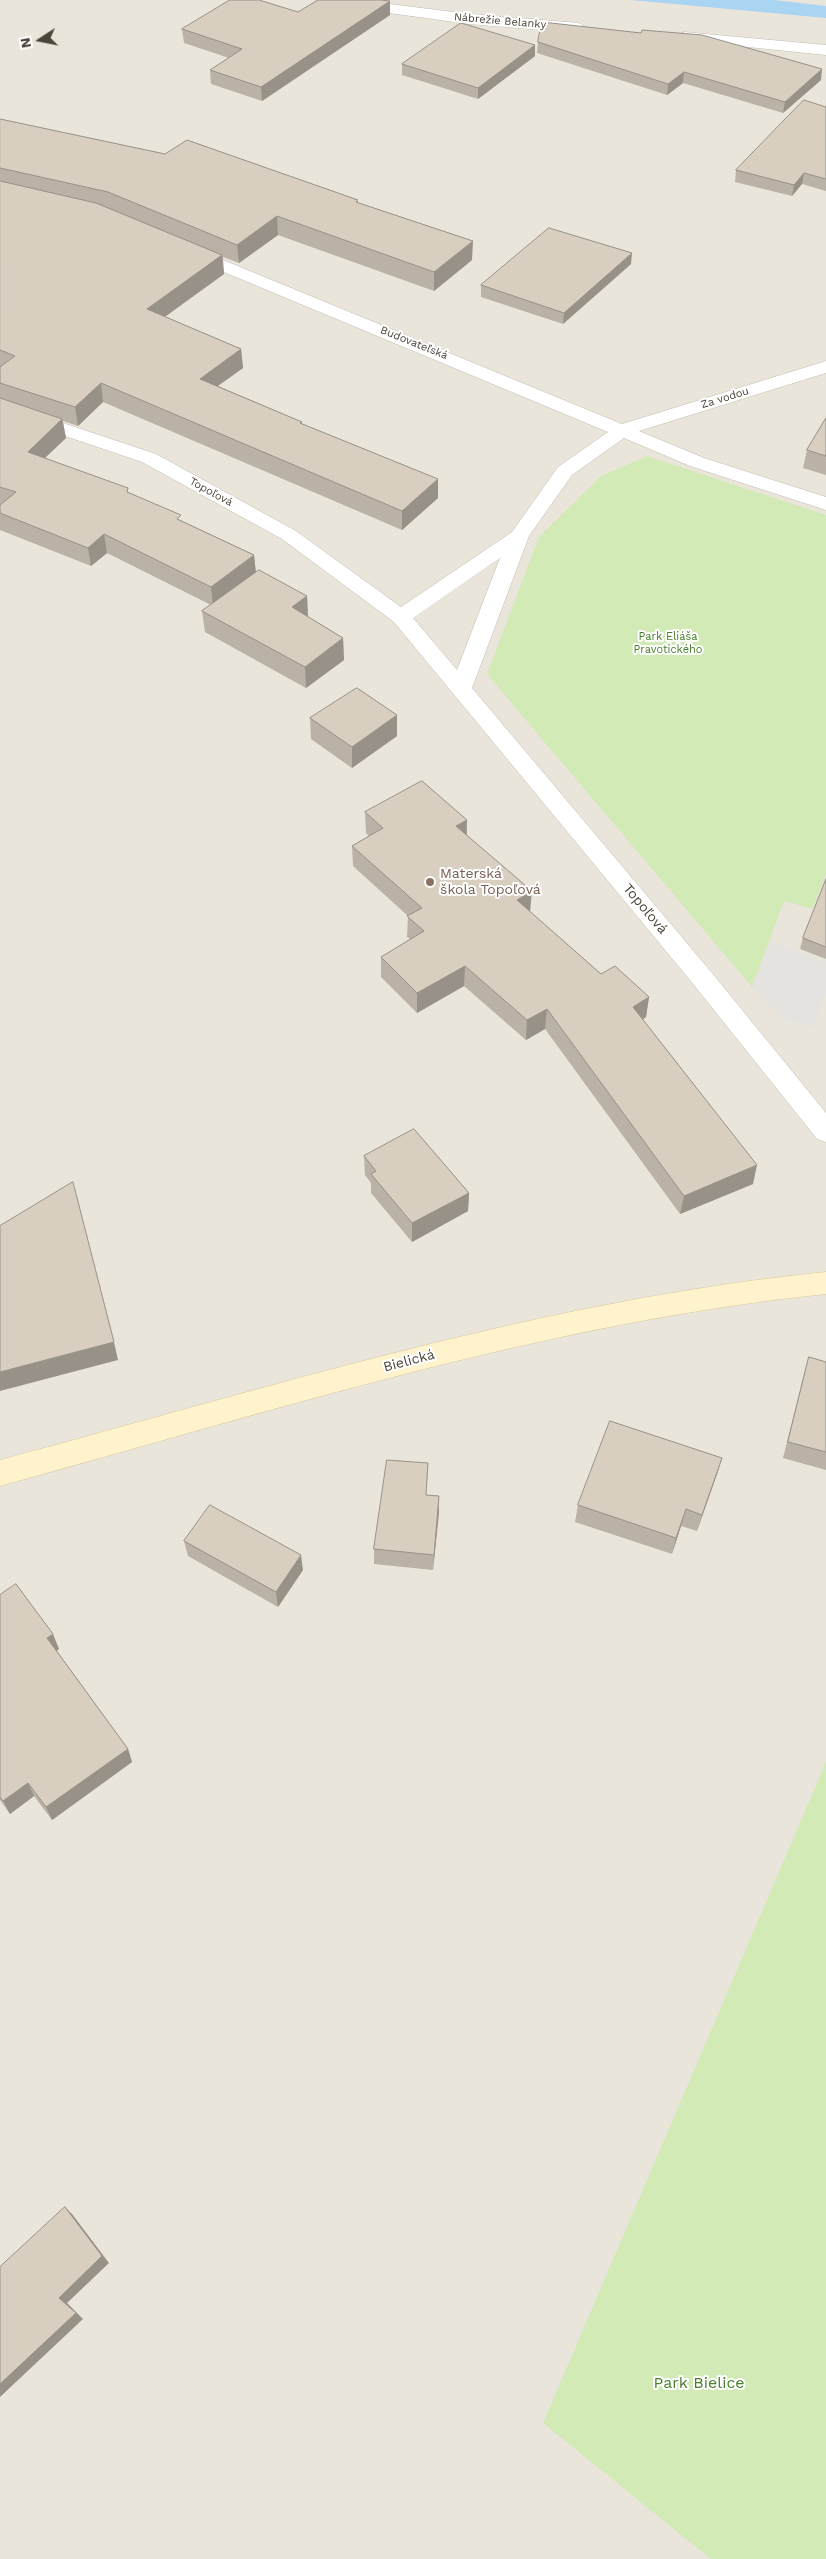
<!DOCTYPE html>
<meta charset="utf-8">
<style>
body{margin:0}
#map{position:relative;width:826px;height:2559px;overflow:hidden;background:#f6f3ec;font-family:"Work Sans",sans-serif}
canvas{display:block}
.north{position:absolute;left:15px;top:15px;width:50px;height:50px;-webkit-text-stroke:4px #fff;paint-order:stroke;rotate:259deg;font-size:14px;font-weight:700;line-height:20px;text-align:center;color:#4b4439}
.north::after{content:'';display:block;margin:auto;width:18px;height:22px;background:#4b4439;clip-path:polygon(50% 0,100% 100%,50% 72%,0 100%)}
</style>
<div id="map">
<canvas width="826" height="2559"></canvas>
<div class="north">N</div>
</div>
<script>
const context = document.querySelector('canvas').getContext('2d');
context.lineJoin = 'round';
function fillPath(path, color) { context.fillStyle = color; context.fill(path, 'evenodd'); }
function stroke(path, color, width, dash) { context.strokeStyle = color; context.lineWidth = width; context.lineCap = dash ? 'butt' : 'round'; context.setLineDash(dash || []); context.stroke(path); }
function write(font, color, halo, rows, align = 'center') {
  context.font = font + ' "Work Sans",sans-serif'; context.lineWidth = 4; context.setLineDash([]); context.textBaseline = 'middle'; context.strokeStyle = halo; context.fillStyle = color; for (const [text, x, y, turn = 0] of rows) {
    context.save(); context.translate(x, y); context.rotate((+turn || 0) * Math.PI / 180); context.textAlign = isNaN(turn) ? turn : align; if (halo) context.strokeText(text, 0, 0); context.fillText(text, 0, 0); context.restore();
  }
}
const residential = new Path2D(`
 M0,0H826V2559H0Z`);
const green = new Path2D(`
 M647,456L826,515V874L812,909L784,901L752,987L487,674L539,537L601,476Z
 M826,1762V2559H711L543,2423Z`);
const parking = new Path2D(`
 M770,942L826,961V994L814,1027L783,1019L752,987Z`);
const water = new Path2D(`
 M631,0H774L826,6V18Z`);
const street = new Path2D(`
 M316,0H358L469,14L579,23L587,28L579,33L469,24L324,4Z
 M684,32L826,45V55L679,40L676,37Z
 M189,246L622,424L826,361V373L639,431L704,458L826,497V510L690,466L624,438L572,475L529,536L472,688L712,973L826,1113V1142L817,1139L694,985L394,622L282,539L142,462L0,414V402L156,454L296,531L401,607L512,532L558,467L608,432L183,255L180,251L183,247ZM500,558L457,670L413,618Z`);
const secondary = new Path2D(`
 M826,1272V1294C544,1323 273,1411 0,1486V1460C273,1387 544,1300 826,1272Z`);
const wall = new Path2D(`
 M390,1V15L262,101L211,84L210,70L229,58L184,43L182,29L298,12Z
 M641,33L821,80L783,113L683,83L667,95L537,53L538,42Z
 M535,45V56L478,99L402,75V64Z
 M826,107V191L802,184L792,196L735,182L736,170Z
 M0,119L358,200V203L472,260L434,291L278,235L239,263L223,257L224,274L165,317L241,349L243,368L218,386L302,422V424L438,498L402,530L103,402L78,426L63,421L66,438L45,458L129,493L182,521L254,555L256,573L307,596L308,617L343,638L344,660L306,688L205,632L202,611L211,605L107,553L91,566L0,530Z
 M631,264L563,324L481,297V285Z
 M826,418V475L803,468L807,450Z
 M310,718L397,736L352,768L311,739Z
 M365,812L467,820V835L530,912L601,974L649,997L646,1017L643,1019L753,1184L680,1214L545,1029L526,1040L464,986L417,1013L381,977V957L410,939L407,937L408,916L353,866L352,846L369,836L366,833Z
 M826,879V959L800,949L803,938Z
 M364,1156L469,1193L468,1211L412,1242L371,1193V1183L365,1175Z
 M809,1357L826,1362V1470L783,1458L804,1375Z
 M722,1458L717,1474L697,1531L681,1526L672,1554L575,1522L578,1505Z
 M428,1463L426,1495L439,1512L433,1570L374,1564V1549Z
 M184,1541L303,1570L278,1607L188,1556Z
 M0,1595L59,1649L57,1651L128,1749L132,1762L52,1820L34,1796L10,1814L0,1800Z`);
const shadedWall = new Path2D(`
 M390,1V15L262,101L261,87Z
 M535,45V56L478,99V88Z
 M822,69L821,80L783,113L785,102Z
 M684,72L683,83L667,95L668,84Z
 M804,173L802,184L792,196L794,185Z
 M277,216L278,235L239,263L237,245Z
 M473,241L472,260L434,291V272Z
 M632,253L631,264L563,324L564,313Z
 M222,255L224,274L149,328L147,309Z
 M241,349L243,368L202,397L200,379Z
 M101,383L103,402L78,426L75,407Z
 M62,419L66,438L31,471L28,452Z
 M438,479V498L402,530V511Z
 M104,534L107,553L91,566L88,548Z
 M254,555L256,574L213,606L211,587Z
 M307,596L308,617L292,607Z
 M343,638L344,660L306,688L305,667Z
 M397,715V736L352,768V747Z
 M467,820L466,840L456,826Z
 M532,891L530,912L517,900Z
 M465,966L464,986L417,1013V993Z
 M649,997L646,1017L631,1027L633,1007Z
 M547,1009L545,1029L526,1040L527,1020Z
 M757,1165L753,1184L680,1214L684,1196Z
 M469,1193L468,1211L412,1242V1223Z
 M114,1342L118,1360L0,1391V1372Z
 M722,1458L717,1474L697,1531L702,1515Z
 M439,1496V1512L433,1570L434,1555Z
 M686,1509L681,1526L672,1554L676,1538Z
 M301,1555L303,1570L278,1607L276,1592Z
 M53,1634L59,1649L53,1653L47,1638Z
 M128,1749L132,1762L52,1820L46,1807Z
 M28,1783L34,1796L10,1814L3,1801Z
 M65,2207L72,2214L109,2263L67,2303L83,2319L0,2397V2384L59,2298Z`);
const building = new Path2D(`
 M230,0H259L298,12L318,0H381L390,1L261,87L210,70L242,49L182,29Z
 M542,22L641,33L642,30L702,35L822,69L785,102L684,72L668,84L538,42Z
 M461,23L535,45L478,88L402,64Z
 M804,100L826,107V179L804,173L794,185L736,170Z
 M0,119L165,154L187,140L358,200L356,202L473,241L434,272L277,216L237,245L108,192L0,168Z
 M0,181L96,203L222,255L147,309L241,349L200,379L302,422L300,423L438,479L402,511L101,383L75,407L0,383V367L15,356L0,350Z
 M549,228L632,253L564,313L481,285Z
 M0,398L62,419L28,452L128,488L127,492L181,515L177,519L254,555L211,587L104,534L88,548L0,513V505L16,492L0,487Z
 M826,418V456L807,450Z
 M259,570L307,596L292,607L343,638L305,667L202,611Z
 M357,688L397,715L352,747L310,718Z
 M422,781L467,820L456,826L532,891L517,900L601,974L615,966L649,997L633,1007L757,1165L684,1196L547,1009L527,1020L465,966L417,993L381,957L424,931L407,916L422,908L352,846L383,828L365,812Z
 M826,879V947L803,938Z
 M414,1129L469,1193L412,1223L371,1174L376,1171L364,1156Z
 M73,1182L114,1342L0,1372V1226Z
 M809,1357L826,1362V1452L788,1442Z
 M610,1421L722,1458L702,1515L686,1509L676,1538L578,1505Z
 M387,1460L428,1463L426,1495L439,1496L434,1555L374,1549Z
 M210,1505L301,1555L276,1592L184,1541Z
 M16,1584L53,1634L47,1638L128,1749L46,1807L28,1783L3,1801L0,1797V1595Z
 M65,2207L102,2256L59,2298L76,2313L0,2384V2267Z`);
const markers = [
 [430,882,5,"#8d6e63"]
];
const farStreetnames = [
 ["Nábrežie Belanky",500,21,5],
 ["Budovateľská",414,343,22],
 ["Za vodou",725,398,-17],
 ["Topoľová",211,492,29]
];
const farParknames = [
 ["Park Eliáša",668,637],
 ["Pravotického",668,650]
];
const educationNames = [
 ["Materská",440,874],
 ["škola Topoľová",440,890]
];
const streetNames = [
 ["Topoľová",645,909,50],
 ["Bielická",409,1361,-15]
];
const nearParknames = [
 ["Park Bielice",699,2383]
];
fillPath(residential, '#eae5da');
fillPath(green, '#d2eab5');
fillPath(parking, '#e5e3e0');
fillPath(water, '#a9d4f2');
stroke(street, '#c2bbae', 1);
stroke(secondary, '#d6c79b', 1);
fillPath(street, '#fff');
fillPath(secondary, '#fff3cd');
fillPath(wall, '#bab2a6');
fillPath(shadedWall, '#979187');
fillPath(building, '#d8cfc1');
stroke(building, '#979187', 1);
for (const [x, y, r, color] of markers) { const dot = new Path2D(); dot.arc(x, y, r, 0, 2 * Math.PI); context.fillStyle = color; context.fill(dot); stroke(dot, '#fff', 2); }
write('11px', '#4b4439', '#fff', farStreetnames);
write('11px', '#4a7f2a', '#fff', farParknames);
write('14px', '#785e54', '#fff', educationNames, 'left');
write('14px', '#4b4439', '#fff', streetNames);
write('16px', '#4a7f2a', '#fff', nearParknames);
</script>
